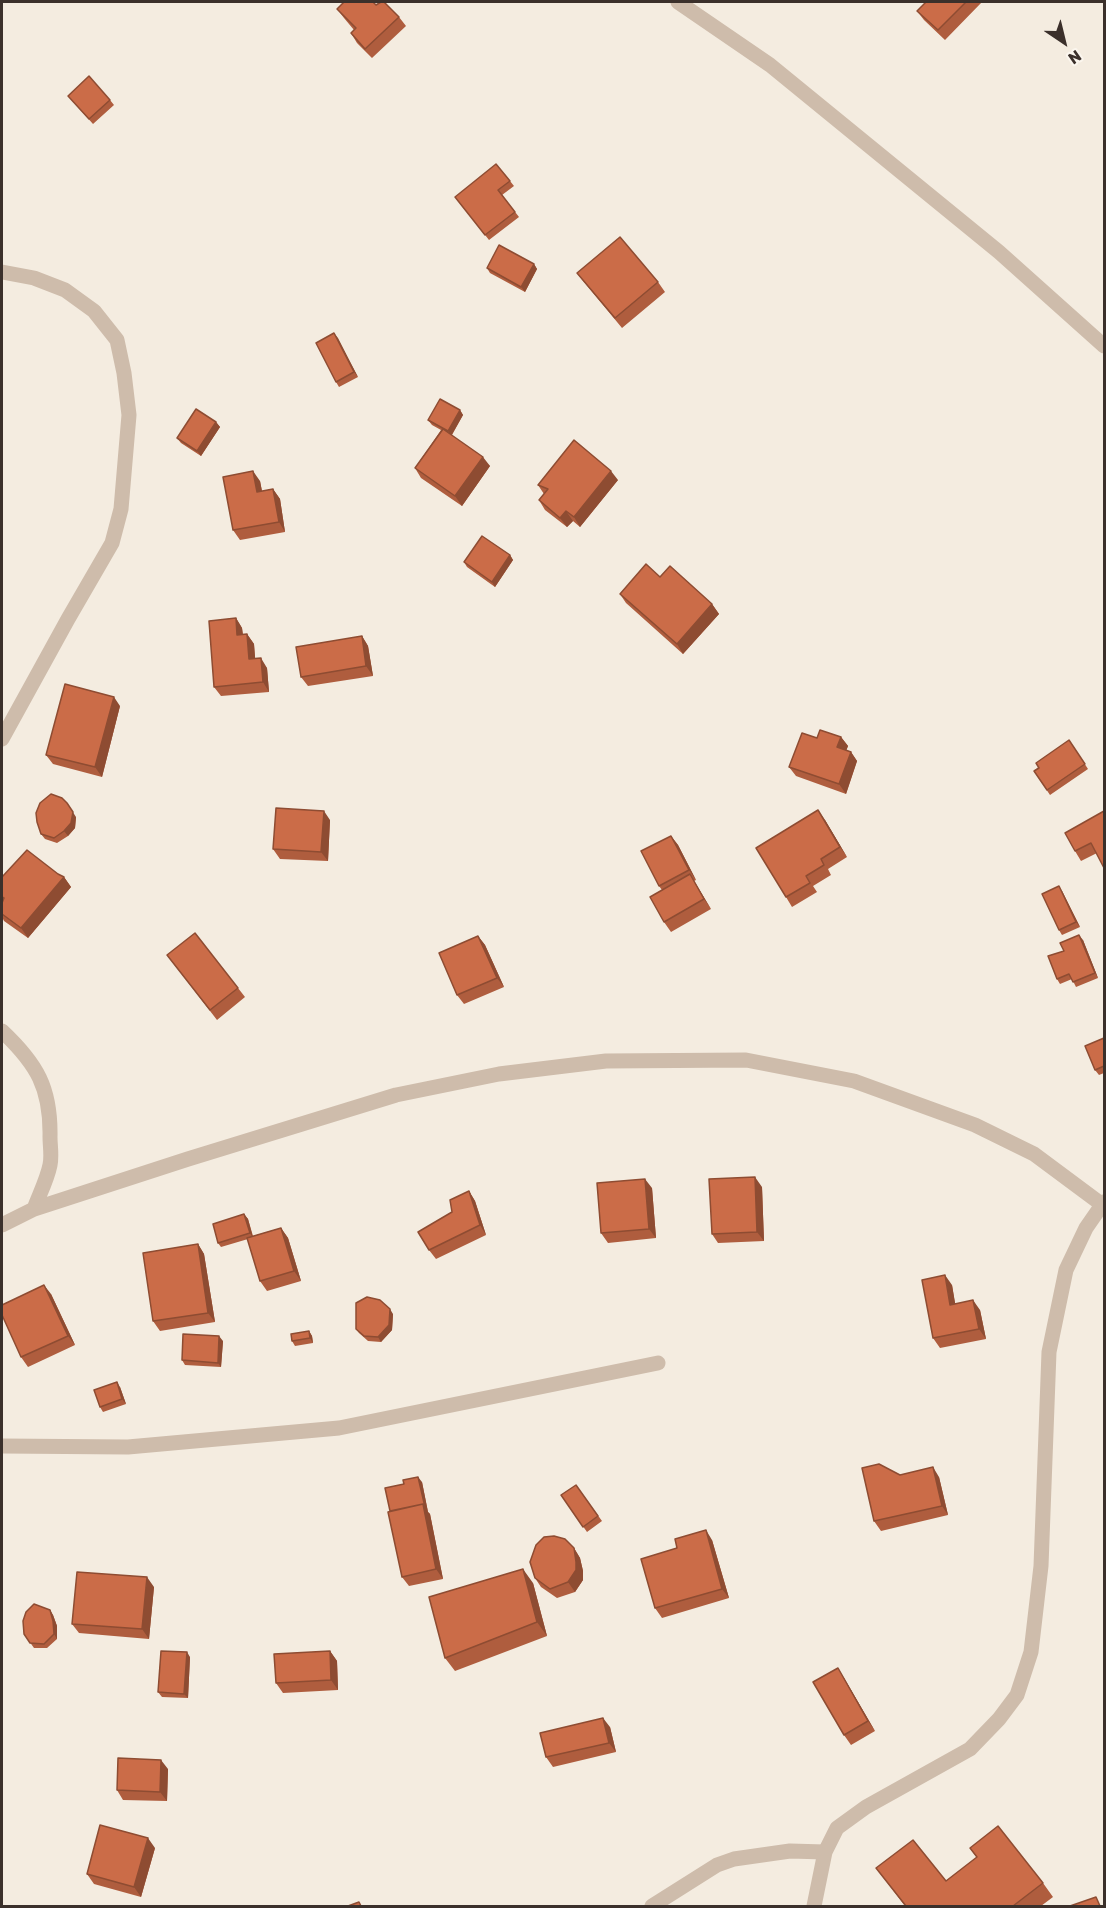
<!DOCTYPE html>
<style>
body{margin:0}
#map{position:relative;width:1106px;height:1908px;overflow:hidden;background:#f4ece0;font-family:Rubik,sans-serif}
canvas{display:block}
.frame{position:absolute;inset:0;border:3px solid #3b302b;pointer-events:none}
.north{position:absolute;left:1034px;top:12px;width:60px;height:60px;-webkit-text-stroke:4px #fbf6ee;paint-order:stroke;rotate:145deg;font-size:16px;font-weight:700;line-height:24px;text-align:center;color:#3b302b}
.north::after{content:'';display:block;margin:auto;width:21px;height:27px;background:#3b302b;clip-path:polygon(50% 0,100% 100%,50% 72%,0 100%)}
</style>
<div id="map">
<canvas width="1106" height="1908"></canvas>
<div class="frame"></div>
<div class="north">N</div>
</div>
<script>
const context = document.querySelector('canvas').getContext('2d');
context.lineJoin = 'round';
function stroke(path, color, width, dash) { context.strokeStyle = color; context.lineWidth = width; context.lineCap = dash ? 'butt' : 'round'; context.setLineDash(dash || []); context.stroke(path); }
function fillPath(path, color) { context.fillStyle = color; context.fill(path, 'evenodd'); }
const minor = new Path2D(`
 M678,2L770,65L999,252L1104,346
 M2,272L34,278L65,290L94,311L117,340L124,373L129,415L121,509L112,543L68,619L2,739
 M2,1031C37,1064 51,1088 50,1137C50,1146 52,1156 50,1165C47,1180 39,1195 34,1209
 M2,1225L34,1209L188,1159L396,1095L499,1074L606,1061L746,1060L854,1081L975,1125L1034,1154L1104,1206
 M2,1446L128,1447L339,1428L658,1363
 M652,1906L717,1865L734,1859L790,1851L825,1852
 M814,1906L825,1852L837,1828L866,1807L970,1749L999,1719L1017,1695L1031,1652L1041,1566L1049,1352L1066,1270L1086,1228L1104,1202`);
const wall = new Path2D(`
 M926,2H982L945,40L924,20L917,11Z
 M376,5L399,17L406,26L372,58L357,43L351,33L354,30L344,18L337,9Z
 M68,96L110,100L114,105L93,124Z
 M510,181L514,186L502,195L519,217L489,240L455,197Z
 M534,264L537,269L525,292L490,273L487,268Z
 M577,273L658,282L665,292L622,328L584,282Z
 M334,333L358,377L339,387L336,382Z
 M460,410L463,415L452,435L490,466L462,506L421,478L415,468L441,430L432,425L428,420Z
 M216,422L220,427L201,456L181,443L177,438Z
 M618,480L580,527L573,521L567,527L545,510L539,500L544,494L538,485Z
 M260,481L262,491L273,489L280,499L285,532L240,540L233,530Z
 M510,555L513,560L495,587L467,567L464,562Z
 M620,594L712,604L719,614L683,654L626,603Z
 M236,618L242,628L243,635L247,634L254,644L255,659L267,668L269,692L221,696L214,687Z
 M362,636L368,646L373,676L308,686L301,677Z
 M120,706L102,777L53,764L46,755Z
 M841,737L848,746L846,750L851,752L857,761L846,794L796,776L789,767L817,738Z
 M1069,740L1088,769L1050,795L1034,771Z
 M1104,811L1097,853L1081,861L1075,851Z
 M76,817L75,828L68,836L57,843L45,839L41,834Z
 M330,820L328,861L280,859L273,849Z
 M825,820L847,857L828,869L831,875L813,886L817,892L792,907L786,897Z
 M671,836L678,845L696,880L694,881L711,909L671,932L664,922L662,890L659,886Z
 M58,874L64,877L71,887L28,938L4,921L2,917V877Z
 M1062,891L1080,927L1062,935L1059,930Z
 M478,936L485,945L504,987L464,1004L457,995Z
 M1083,940L1098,978L1076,987L1072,979L1060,984L1057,979L1064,951Z
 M167,955L238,988L245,997L217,1020Z
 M1104,1038V1073L1099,1075L1095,1070Z
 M762,1187L764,1241L718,1243L712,1234Z
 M652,1188L656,1238L608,1243L601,1233Z
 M469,1191L475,1201L486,1235L436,1259L429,1250L452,1212Z
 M244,1214L248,1219L253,1236L281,1228L288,1238L301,1281L267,1291L260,1281L248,1239L221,1247L218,1243Z
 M198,1244L204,1254L215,1322L160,1331L153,1321Z
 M952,1285L955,1304L980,1310L986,1339L940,1348L933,1338Z
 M51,1294L75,1345L28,1367L21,1357Z
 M393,1314L392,1330L381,1342L368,1341L359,1333L356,1329Z
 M309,1331L312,1336L313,1343L295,1346L292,1341Z
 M223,1341L221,1367L185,1365L182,1360Z
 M120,1387L126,1404L103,1412L100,1407Z
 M900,1475L939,1477L948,1515L881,1531L874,1521Z
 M422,1482L428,1512L430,1514L443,1579L409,1586L402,1577L390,1511Z
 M576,1485L602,1521L587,1532L561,1495Z
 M712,1540L729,1598L662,1618L655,1608Z
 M574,1548L580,1558L583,1571V1580L575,1592L557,1598L541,1587L535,1578Z
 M533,1583L547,1636L455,1671L445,1658Z
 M154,1587L149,1639L79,1633L72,1624Z
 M50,1610L53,1615L57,1626V1639L47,1648H34L24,1634Z
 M330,1651L337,1661L338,1690L283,1693L276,1683Z
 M190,1657L188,1698L162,1697L158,1692Z
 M844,1678L875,1731L851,1745L844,1735Z
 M610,1727L616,1752L553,1767L546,1757Z
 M168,1769L167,1801L123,1800L117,1790Z
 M155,1848L141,1897L94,1884L87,1874Z
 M970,1848L1043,1883L1053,1897L1041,1906H905L876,1868L946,1881L977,1858Z`);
const shadedWall = new Path2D(`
 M534,264L537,269L525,292L521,287Z
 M334,333L338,338L358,377L354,372Z
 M460,410L463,415L451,436L448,431Z
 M216,422L220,427L201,456L197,451Z
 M483,457L490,466L462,506L455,496Z
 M253,471L260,481L264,502L257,492Z
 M611,471L618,480L580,527L574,517Z
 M273,489L280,499L285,532L279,522Z
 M566,511L573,521L567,527L560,518Z
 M510,555L513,560L495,587L492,582Z
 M712,604L719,614L683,654L677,644Z
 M236,618L242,628L244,645L237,635Z
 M247,634L254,644L256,669L249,659Z
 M362,636L368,646L373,676L366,666Z
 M261,658L267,668L269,692L263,682Z
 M114,697L120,706L102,777L95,767Z
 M841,737L848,746L844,757L837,747Z
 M851,752L857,761L846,794L839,784Z
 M67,803L76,817L75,828L68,836L64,831Z
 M818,810L825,820L847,857L840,847Z
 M324,811L330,820L328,861L321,852Z
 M671,836L678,845L696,880L689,870Z
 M690,874L711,909L704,899Z
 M64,877L71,887L28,938L21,928Z
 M1059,886L1062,891L1080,927L1076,922Z
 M1079,935L1083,940L1098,978L1095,973Z
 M478,936L485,945L504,987L497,978Z
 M755,1177L762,1187L764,1241L757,1232Z
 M645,1179L652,1188L656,1238L649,1229Z
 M469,1191L475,1201L486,1235L480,1225Z
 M244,1214L248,1219L253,1238L250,1233Z
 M281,1228L288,1238L301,1281L294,1271Z
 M198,1244L204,1254L215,1322L208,1313Z
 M945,1275L952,1285L957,1314L950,1305Z
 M44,1285L51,1294L75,1345L68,1336Z
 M973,1300L980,1310L986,1339L979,1329Z
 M390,1309L393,1314L392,1330L381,1342L378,1337Z
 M309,1331L312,1336L313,1343L310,1338Z
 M219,1336L223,1341L221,1367L218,1363Z
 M117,1382L120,1387L126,1404L122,1399Z
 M933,1467L939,1477L948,1515L942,1506Z
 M418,1477L422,1482L428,1512L430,1514L443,1579L436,1569Z
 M706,1530L712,1540L729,1598L722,1589Z
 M574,1548L580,1558L583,1571V1580L575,1592L568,1582Z
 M523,1569L533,1583L547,1636L537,1622Z
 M147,1577L154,1587L149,1639L142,1629Z
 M50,1610L53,1615L57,1626V1639L54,1634Z
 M330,1651L337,1661L338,1690L331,1680Z
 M187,1652L190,1657L188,1698L184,1694Z
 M838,1668L844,1678L875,1731L868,1721Z
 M603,1718L610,1727L616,1752L609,1743Z
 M161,1760L168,1769L167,1801L160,1792Z
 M148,1838L155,1848L141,1897L134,1887Z`);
const building = new Path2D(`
 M344,2H373L376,5L381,2H384L399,17L365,49L351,33L356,28L337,9Z
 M926,2H966L938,30L917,11Z
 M89,76L110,100L89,119L68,96Z
 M496,164L510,181L498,190L515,212L485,235L455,197Z
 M620,237L658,282L615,318L577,273Z
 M499,245L534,264L521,287L487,268Z
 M334,333L354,372L336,382L316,343Z
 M440,399L460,410L448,431L428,420Z
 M196,409L216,422L197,451L177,438Z
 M443,429L483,457L455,496L415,468Z
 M574,440L611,471L574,517L566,511L560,518L539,500L548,489L538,485Z
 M253,471L257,492L273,489L279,522L233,530L223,477Z
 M482,536L510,555L492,582L464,562Z
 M646,564L660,577L670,566L712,604L677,644L620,594Z
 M236,618L237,635L247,634L249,659L261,658L263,682L214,687L209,621Z
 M362,636L366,666L301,677L296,647Z
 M65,684L114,697L95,767L46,755Z
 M820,730L841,737L837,747L851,752L839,784L789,767L802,733L817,738Z
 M1069,740L1085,764L1047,790L1034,771L1039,768L1036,763Z
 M51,794L62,798L67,803L73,812L71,823L64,831L54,838L41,834L37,822L36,813L40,803Z
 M276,808L324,811L321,852L273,849Z
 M818,810L840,847L821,859L824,865L806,876L810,883L786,897L756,848Z
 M1104,811V868L1091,843L1075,851L1065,833Z
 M671,836L689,870L659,886L641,851Z
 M27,850L58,874L64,877L21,928L2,914V903L4,898L2,897V877Z
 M690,874L704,899L664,922L650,897Z
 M1059,886L1076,922L1059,930L1042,894Z
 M195,933L238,988L210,1010L167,955Z
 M1079,935L1095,973L1073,982L1069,974L1057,979L1048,956L1064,951L1060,943Z
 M478,936L497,978L457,995L439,953Z
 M1104,1038V1066L1095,1070L1085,1046Z
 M755,1177L757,1232L712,1234L709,1179Z
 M645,1179L649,1229L601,1233L597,1183Z
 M469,1191L480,1225L429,1250L418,1232L452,1212L450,1200Z
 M244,1214L250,1233L218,1243L213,1224Z
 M281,1228L294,1271L260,1281L247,1238Z
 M198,1244L208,1313L153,1321L143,1253Z
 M945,1275L950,1305L973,1300L979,1329L933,1338L922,1280Z
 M44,1285L68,1336L21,1357L2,1315V1305Z
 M367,1297L380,1300L390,1309L389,1325L378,1337L364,1336L356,1329V1303Z
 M309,1331L310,1338L292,1341L291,1334Z
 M183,1334L219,1336L218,1363L182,1360Z
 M117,1382L122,1399L100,1407L94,1390Z
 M879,1464L900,1475L933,1467L942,1506L874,1521L862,1468Z
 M418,1477L425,1507L423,1504L390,1511L385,1488L404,1484L403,1480Z
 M576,1485L598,1516L583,1527L561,1495Z
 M423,1504L436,1569L402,1577L388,1512Z
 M706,1530L722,1589L655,1608L641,1559L677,1548L675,1539Z
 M554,1536L565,1539L574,1548L576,1562V1570L568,1582L550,1589L535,1578L530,1562L536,1545L544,1537Z
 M523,1569L537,1622L445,1658L429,1597Z
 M77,1572L147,1577L142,1629L72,1624Z
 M34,1604L50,1610L53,1621L54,1634L44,1644L30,1643L24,1634L23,1621L26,1612Z
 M161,1651L187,1652L184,1694L158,1692Z
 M330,1651L331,1680L276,1683L274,1654Z
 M838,1668L868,1721L844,1735L813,1682Z
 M603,1718L609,1743L546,1757L540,1733Z
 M118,1758L161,1760L160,1792L117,1790Z
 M100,1825L148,1838L134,1887L87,1874Z
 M998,1826L1043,1883L1013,1906H906L876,1868L913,1840L946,1881L977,1857L970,1848Z
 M1096,1897L1100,1906H1070Z
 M359,1902L361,1906H348Z`);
stroke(minor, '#cebcab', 15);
fillPath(wall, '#af5d3e');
fillPath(shadedWall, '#8e4c32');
fillPath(building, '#cb6c48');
stroke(building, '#8e4c32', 1.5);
</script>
